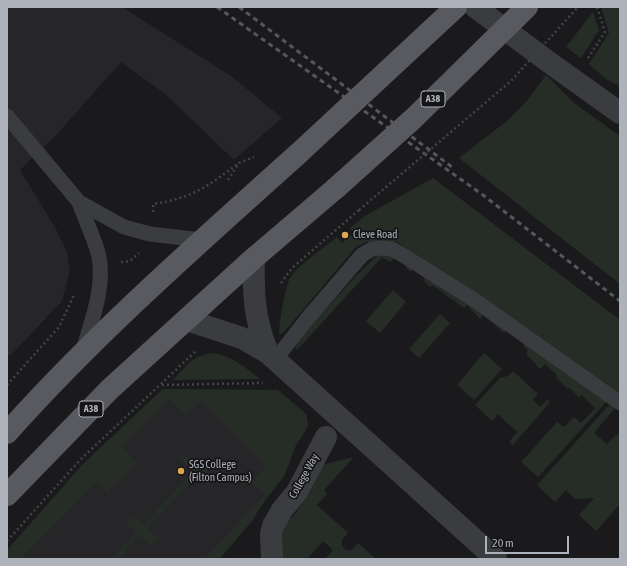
<!DOCTYPE html>
<style>
body{margin:0}
#map{position:relative;width:627px;height:566px;overflow:hidden;background:#1a1a1c;font-family:"Asap Condensed",sans-serif}
canvas{display:block}
.frame{position:absolute;inset:0;border:8px solid #aeb2ba;pointer-events:none}
.scale{position:absolute;left:485px;top:536px;width:84px;height:18px;box-sizing:border-box;border:2px solid #aeb2ba;border-top:0;padding-left:5px;font-size:12px;line-height:14px;white-space:nowrap;color:#aeb2ba;-webkit-text-stroke:3px #151517;paint-order:stroke}
</style>
<div id="map">
<canvas width="627" height="566"></canvas>
<div class="frame"></div>
<div class="scale">20 m</div>
</div>
<script>
const context = document.querySelector('canvas').getContext('2d');
context.lineJoin = 'round';
function fillPath(path, color) { context.fillStyle = color; context.fill(path, 'evenodd'); }
function stroke(path, color, width, dash) { context.strokeStyle = color; context.lineWidth = width; context.lineCap = dash ? 'butt' : 'round'; context.setLineDash(dash || []); context.stroke(path); }
function write(font, color, halo, rows, align = 'center') {
  context.font = font + ' "Asap Condensed",sans-serif'; context.lineWidth = 3.5; context.setLineDash([]); context.textBaseline = 'middle'; context.strokeStyle = halo; context.fillStyle = color; for (const [text, x, y, turn = 0] of rows) {
    context.save(); context.translate(x, y); context.rotate((+turn || 0) * Math.PI / 180); context.textAlign = isNaN(turn) ? turn : align; if (halo) context.strokeText(text, 0, 0); context.fillText(text, 0, 0); context.restore();
  }
}
const built = new Path2D(`
 M7,7H122L231,76L282,118L234,160L165,94L121,62L59,132L20,170L56,229L67,252L70,271L62,301L13,353L7,356Z
 M163,389L278,390L296,445L284,476L261,506L252,521L219,559H7V550L83,464Z`);
const green = new Path2D(`
 M601,7H620V86L606,79L589,64L609,33Z
 M593,12L599,30L581,58L566,47Z
 M546,75L574,103L620,136V284L459,158L507,121L526,102Z
 M433,178L620,320V396L397,242H366L356,247L284,332L279,335C279,323 285,288 290,278C297,266 325,247 337,237L342,243L354,233L350,228L365,216Z
 M389,255L394,258L390,262L382,257L297,350L296,346L299,338L357,275L377,256Z
 M409,265L508,329L504,333L483,315L480,319L467,305L464,308L432,285L430,287L424,281L425,279L413,269L411,272L405,267Z
 M393,290L406,302L380,333L366,321Z
 M440,314L450,323L419,358L409,349Z
 M527,344L606,402L538,477L521,462L557,422L564,427L574,417L581,423L595,408L582,395L579,397L569,387L568,389L556,377L557,375L545,364L540,369L526,354L528,351L523,345Z
 M214,353C233,357 245,367 260,379L173,380C186,366 193,355 214,353Z
 M484,353L502,369L474,400L457,385Z
 M513,371L538,394L533,400L540,407L548,399L550,402L513,445L509,442L517,432L498,414L492,421L475,405L500,378L508,376Z
 M163,389L278,390L306,414L308,425L306,430L296,445L284,476L261,506L252,521L219,559H204L265,495L251,482L266,466L201,401L186,416L169,399L121,446L137,463L108,491L120,504L96,482L21,559H7V550L83,464Z
 M610,404L615,408L594,433L607,444L616,435L620,436V504L596,531L579,515L594,498L575,499L566,490L555,502L537,485Z
 M181,456C196,457 214,468 209,486L197,475L147,528L158,538L151,546L139,536L118,559H111L136,532L126,523L133,515L144,525L193,471L179,458Z
 M354,457L324,490L327,494L317,505L348,533L342,540V546L346,550H352L358,543L376,559H325L333,550L323,541L307,559H280L279,540L283,526L295,514L309,493L321,468L325,464Z`);
const path = new Path2D(`
 M588,58L605,32L597,7
 M228,180L239,163L254,157
 M153,212V204C193,198 208,186 239,163
 M121,262L130,261L139,253
 M281,283L292,268L359,210
 M7,385L59,327L74,295
 M162,385L263,383
 M7,541L80,460L197,350`);
const service = new Path2D(`
 M7,116L79,202L124,227L150,234L201,240
 M79,202C85,220 95,239 99,257C105,288 91,322 83,351
 M275,360L307,319L362,255L372,249L382,248L392,249L401,254L476,301L620,403`);
const minor = new Path2D(`
 M475,7L546,60L620,113
 M254,258C253,294 254,318 268,353
 M187,320L242,338L268,353L496,559
 M272,559L271,534L273,526L282,510L297,492L326,437`);
const primary = new Path2D(`
 M7,433C97,332 199,243 299,153
 M7,495L110,389L254,258L336,188`);
const rail = new Path2D(`
 M217,7L483,195L620,301
 M239,7L452,167`);
const pathBridge = new Path2D(`
 M359,210L511,81L578,7`);
const primaryBridge = new Path2D(`
 M299,153L456,7
 M336,188L414,118L527,7`);
const markers = [
 [345,235,4,"#dda751"],
 [181,471,4,"#dda751"]
];
const shields = [
 [433,99,24],
 [91,409,24]
];
const shieldNames = [
 ["A38",433,99],
 ["A38",91,409]
];
const poiNames = [
 ["Cleve Road",353,235],
 ["SGS College",189,465],
 ["(Filton Campus)",189,478]
];
const streetNames = [
 ["College Way",304,476,-61]
];
fillPath(built, '#262629');
fillPath(green, '#262d27');
stroke(path, '#424347', 2.5, [2, 3]);
stroke(service, '#3b3c40', 15);
stroke(minor, '#3b3c40', 22);
stroke(primary, '#585a5f', 22);
stroke(rail, '#55575b', 3, [5, 4]);
stroke(pathBridge, '#424347', 2.5, [2, 3]);
stroke(primaryBridge, '#585a5f', 22);
for (const [x, y, r, color] of markers) { const dot = new Path2D(); dot.arc(x, y, r, 0, 2 * Math.PI); context.fillStyle = color; context.fill(dot); stroke(dot, '#151517', 1.5); }
for (const [x, y, w] of shields) { const box = new Path2D(); box.roundRect(x - w / 2, y - 8, w, 16, 3); context.fillStyle = '#151517'; context.fill(box); stroke(box, '#aeb2ba', 1); }
write('bold 10px', '#aeb2ba', null, shieldNames);
write('11px', '#aeb2ba', '#151517', poiNames, 'left');
write('11px', '#aeb2ba', '#151517', streetNames);
</script>
